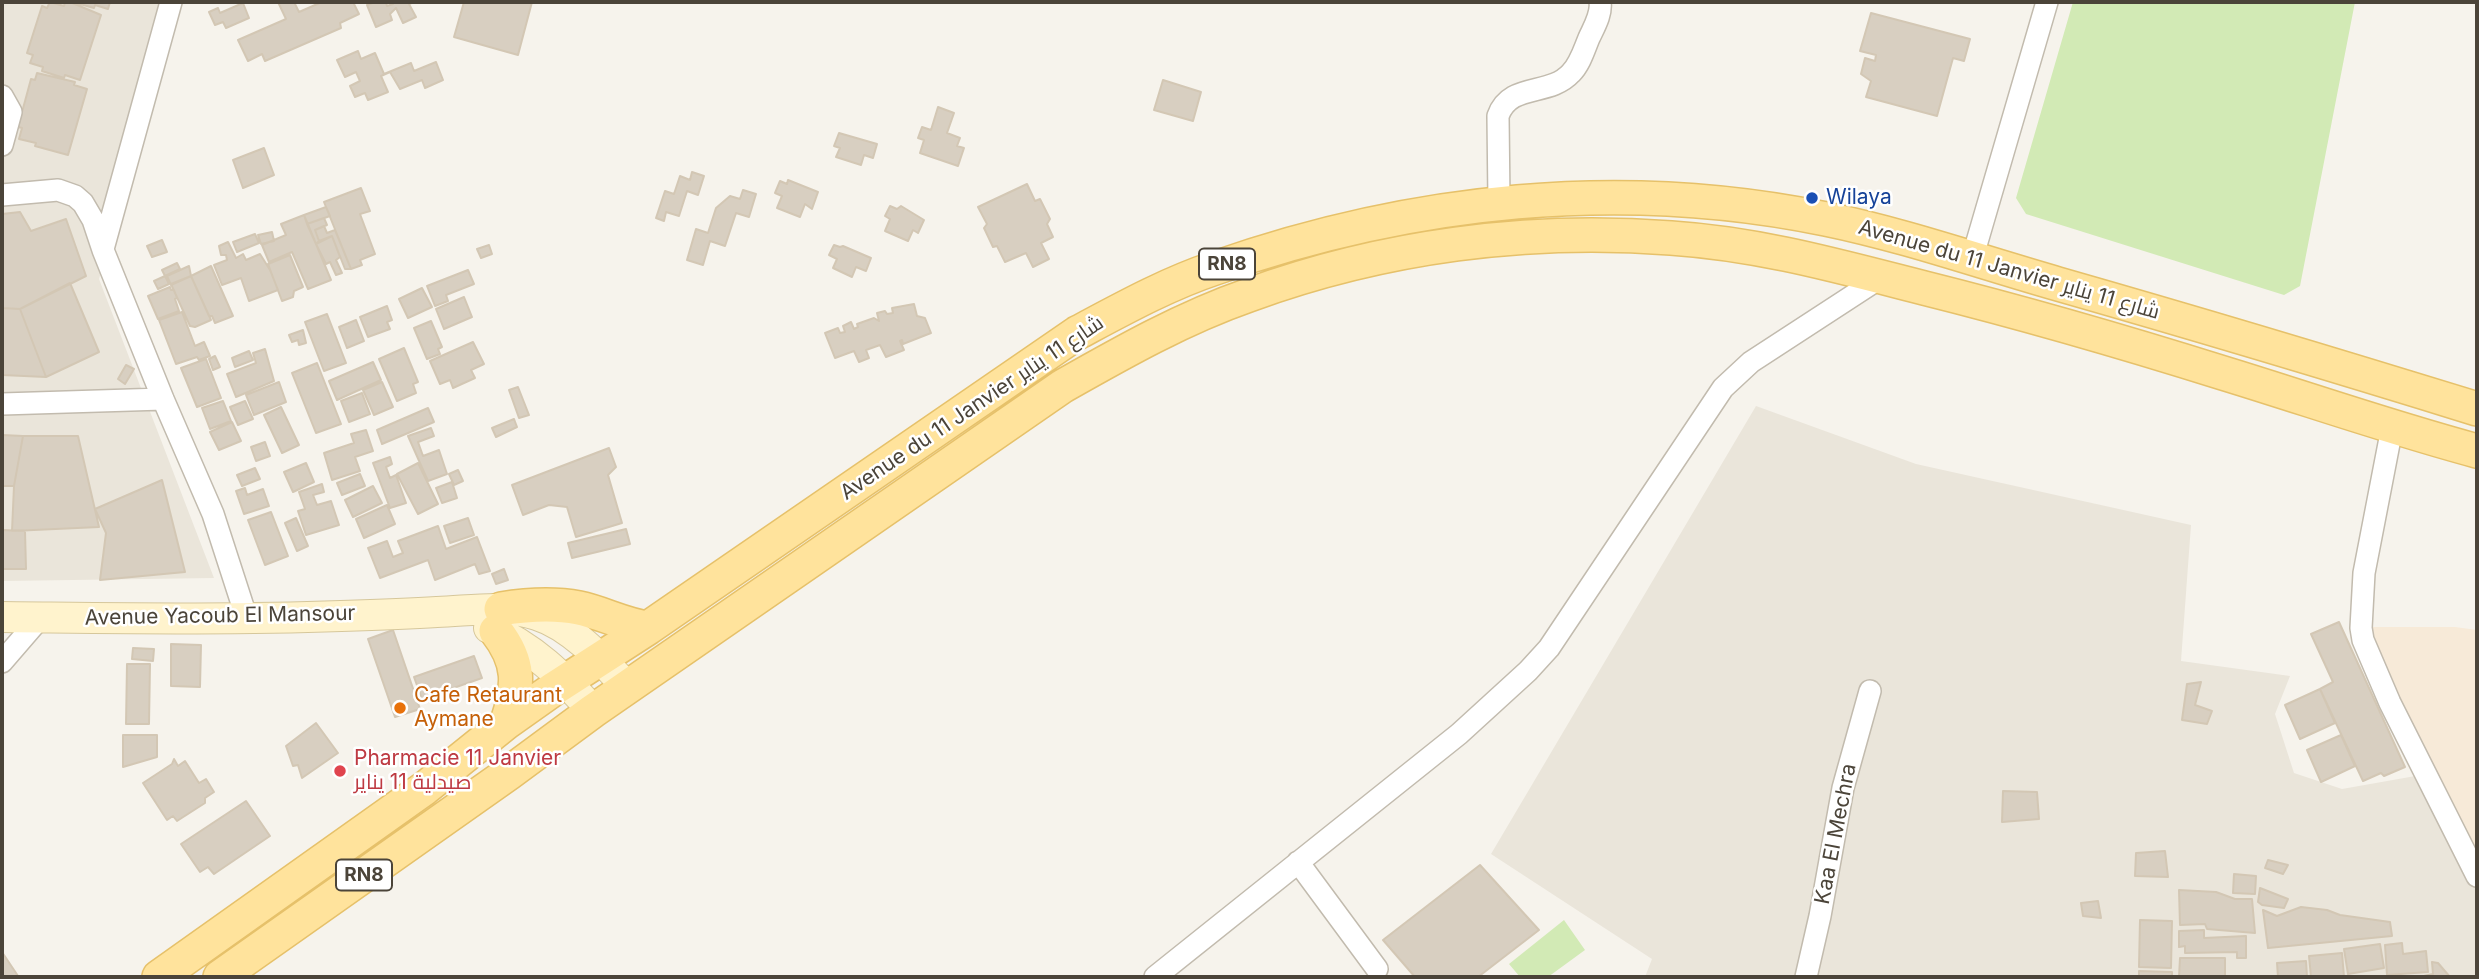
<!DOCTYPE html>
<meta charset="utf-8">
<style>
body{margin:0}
#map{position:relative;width:2479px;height:979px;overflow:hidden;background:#f6f3ec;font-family:Inter,sans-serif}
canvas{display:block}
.frame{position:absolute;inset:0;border:4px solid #4b4439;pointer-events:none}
</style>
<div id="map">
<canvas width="2479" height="979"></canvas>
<div class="frame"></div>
</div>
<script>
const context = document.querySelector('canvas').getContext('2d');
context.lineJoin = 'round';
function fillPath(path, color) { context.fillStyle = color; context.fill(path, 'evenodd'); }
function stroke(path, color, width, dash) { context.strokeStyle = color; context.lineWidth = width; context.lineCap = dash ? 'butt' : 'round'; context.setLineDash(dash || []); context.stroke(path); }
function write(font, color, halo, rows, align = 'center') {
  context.font = font + ' Inter,Cairo,sans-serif'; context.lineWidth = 5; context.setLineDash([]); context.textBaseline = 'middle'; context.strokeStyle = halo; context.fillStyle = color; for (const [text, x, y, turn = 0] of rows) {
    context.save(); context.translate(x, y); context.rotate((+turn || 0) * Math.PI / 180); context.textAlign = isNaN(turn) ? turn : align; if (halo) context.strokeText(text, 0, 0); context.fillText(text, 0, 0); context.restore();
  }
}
const residential = new Path2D(`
 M2,2H177L99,279L214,578L2,581Z
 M1756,406L1916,464L2191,525L2181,661L2290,676L2275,714L2294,773L2342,789L2421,775L2477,889V977H1645L1652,959L1491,854Z`);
const commercial = new Path2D(`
 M2352,627H2455L2477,630V851Z`);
const green = new Path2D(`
 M2073,2H2355L2300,286L2284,295L2026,214L2016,198Z
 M1564,920L1585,950L1548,977H1520L1509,964Z`);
const building = new Path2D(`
 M50,2L64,6L65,2H70L101,15L80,80L65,75L64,78L42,71L43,67L30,63L33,55L27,53L42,6L47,8Z
 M73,2H110L108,9L95,5L94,8Z
 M278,2H294L299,12L322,2H353L359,14L340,23L341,28L265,61L262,54L248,61L238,40L286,19Z
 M375,2H386L387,6L393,4L392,2H414L409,4L416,17L403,23L396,8L390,14L392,20L376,27L367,5Z
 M464,2H532L518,55L454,37Z
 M243,3L249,18L226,28L223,22L215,25L209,12L218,8L220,13Z
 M1871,13L1970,39L1964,61L1953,58L1937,116L1866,97L1871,81L1861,74L1865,58L1875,61L1876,55L1860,51Z
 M358,51L361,59L375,53L384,74L411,63L414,71L436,62L443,80L425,88L422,80L400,89L390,72L381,76L388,92L368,100L365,93L355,97L350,86L360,81L356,72L345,77L337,60Z
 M37,73L75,82L74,85L87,89L68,155L35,146L36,143L19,139L22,128L18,127L31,79L35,80Z
 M1163,80L1201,92L1193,121L1154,110Z
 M938,107L954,113L947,133L960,138L957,146L964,148L958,166L920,153L924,140L918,138L922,127L931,130Z
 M839,133L877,144L873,158L864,155L861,165L836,157L840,148L834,146Z
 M264,148L274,175L243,188L233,160Z
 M692,172L704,176L698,195L687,191L679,216L666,212L664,221L656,218L665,191L674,194L680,176L690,180Z
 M788,180L818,192L812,209L805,204L800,217L777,208L782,196L775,193L780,181L787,184Z
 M1027,184L1035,201L1040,199L1050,219L1047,224L1053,237L1041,243L1049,259L1033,267L1026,253L1005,262L997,246L993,247L984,228L987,224L978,207Z
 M361,188L370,211L360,214L375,254L360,260L362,265L351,269L324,202Z
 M743,190L756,194L749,217L736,213L725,246L710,241L703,265L687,260L696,229L708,233L716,208L730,196L740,199Z
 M890,206L897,209L901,206L924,220L918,233L913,230L908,241L885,231L890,219L885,216Z
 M326,207L330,216L307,224L304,215Z
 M20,212L31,231L66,219L86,276L20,309L2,308V214Z
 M304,215L331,280L308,289L292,252L269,262L262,245L286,235L281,224Z
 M324,218L327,225L315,230L319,241L316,244L307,224Z
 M324,226L327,233L335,230L351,269H345L332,236L319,241L315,230Z
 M272,232L274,241L261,244L258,235Z
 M255,234L259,243L237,252L233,242Z
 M332,236L340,257L336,260L342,273L336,275L330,262L326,264L316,244Z
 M162,240L167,252L152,257L147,246Z
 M228,242L236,258L243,254L246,260L260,254L270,270L278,290L249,301L241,278L222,285L214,265L227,260L226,255H221L219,246Z
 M489,245L492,254L481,258L477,249Z
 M834,245L840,247L843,246L871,258L866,271L856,267L852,277L833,268L837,259L829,255Z
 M290,255L303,287L294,291L293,297L282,301L268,264Z
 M177,263L180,269L165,276L162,270Z
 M189,266L191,276L171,285L167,276Z
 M211,266L233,316L215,323L212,316H209L191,276Z
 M468,270L474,284L446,295L448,301L435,306L427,286Z
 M165,276L169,284L158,289L154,281Z
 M191,276L211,320L195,327L190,326L171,284Z
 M70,283L99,352L46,377L20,309Z
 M170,287L171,290H174L177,298L175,299L179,311L158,319L148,296Z
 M422,288L432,307L408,318L399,299Z
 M464,297L472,317L444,329L436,309Z
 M914,304L917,316L925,318L931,333L903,344L902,340L900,341L904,350L886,357L880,345L866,350L869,358L859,362L854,351L835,358L825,333L838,328L840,333L845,332L843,326L851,322L854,329L858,327L857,324L874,318L879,321L877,313L885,311L887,314L893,313L892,308Z
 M387,306L392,320L387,322L390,329L368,337L360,317Z
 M2,308L20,309L46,377L2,375Z
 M182,312L195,346L204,342L210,356L199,360L197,357L176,364L159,320Z
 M327,314L346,363L324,371L305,322Z
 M356,320L364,341L347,348L339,327Z
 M431,321L442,347L438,349L440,354L427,359L414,328Z
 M303,330L306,343L299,345L298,340L292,342L289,335Z
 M473,342L484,364L471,370L475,378L453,388L450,380L440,384L430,361Z
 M404,348L418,382L413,384L416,393L397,401L379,359Z
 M265,349L274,381L236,397L227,374L256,363L253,353Z
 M249,351L253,360L235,367L232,358Z
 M215,356L220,367L213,370L209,359Z
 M206,359L221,398L197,407L181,368Z
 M373,362L381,380L337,400L329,381Z
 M317,363L341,424L316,433L292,373Z
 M126,365L134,369L125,384L118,379Z
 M279,382L286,402L254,415L246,395Z
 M382,382L393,407L374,415L363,390Z
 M518,387L529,415L519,418L509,390Z
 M362,393L370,414L349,422L341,401Z
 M223,401L231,421L210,429L202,408Z
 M245,401L253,419L238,425L230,407Z
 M281,407L299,445L282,453L264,415Z
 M428,408L434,422L382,444L377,430Z
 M514,419L517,427L496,437L492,428Z
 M232,422L241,441L219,450L210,432Z
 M431,428L434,436L418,442L423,456L439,450L447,474L428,481L408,436Z
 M366,430L373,451L355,457L360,471L332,480L324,453L354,443L351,434Z
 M2,435L23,436L14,486H2Z
 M23,436H78L99,527L12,531L14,486Z
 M265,442L270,456L256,461L251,447Z
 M609,448L616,467L608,475L622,523L576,537L567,507L549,505L523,515L512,485Z
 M390,457L392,464L386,467L390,478L396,475L406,503L390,508L373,463Z
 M306,463L314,482L293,492L284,472Z
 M418,463L438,504L418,514L397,474Z
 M255,468L260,479L242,486L237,475Z
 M458,470L463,481L454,485L449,474Z
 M360,474L365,486L342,495L337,483Z
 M162,480L185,572L100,580L106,533L95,509Z
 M452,482L457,498L442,503L436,488Z
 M322,484L324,492L313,495L317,505L331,501L339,525L306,535L298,511L305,509L299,492Z
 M373,486L382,503L353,517L345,500Z
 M245,488L247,495L263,489L269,506L244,514L236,491Z
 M387,505L395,524L364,538L356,519Z
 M271,512L288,556L265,565L248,520Z
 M296,518L308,546L297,551L285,523Z
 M468,518L474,535L450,543L444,526Z
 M438,526L446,549L477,537L490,571L479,574L475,564L435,580L428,560L380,578L368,548L387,541L393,557L403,553L398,541Z
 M626,529L630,544L572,558L568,543Z
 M2,530L25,531L26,569H2Z
 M504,569L508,580L496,584L492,574Z
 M2339,622L2405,767L2384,776L2381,773L2363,781L2320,689L2333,682L2311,634Z
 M393,630L420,709L395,717L368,639Z
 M171,644L201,645L200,687L171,686Z
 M133,648L154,649L153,661L132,659Z
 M474,656L482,678L422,699L414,677Z
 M127,664H150L149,724H126Z
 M2201,682L2195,705L2212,711L2207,724L2182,720L2187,684Z
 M2320,689L2335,723L2300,739L2285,705Z
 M316,723L338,753L302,778L298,765L293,766L286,746Z
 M123,735H157V757L123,767Z
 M2341,735L2355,766L2321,782L2307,750Z
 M174,759L178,766L185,761L199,783L206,779L214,792L205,798V803L177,821L173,816L167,820L143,783L172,764Z
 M2003,791L2037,792L2039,819L2002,822Z
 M246,801L270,836L214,874L208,867L200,872L181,844Z
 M2165,851L2168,877L2135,876L2136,853Z
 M2268,860L2288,865L2283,874L2265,868Z
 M1480,865L1539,930L1478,977H1415L1383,940Z
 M2234,874L2256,876L2255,894L2233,893Z
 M2260,888L2288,899L2284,908L2262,905L2258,902Z
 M2179,890L2216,892L2235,899H2252L2255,933L2207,929L2205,924L2180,925Z
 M2098,901L2101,918L2083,916L2081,903Z
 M2301,907L2327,910L2340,915L2390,922L2392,936L2268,948L2263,910L2277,916Z
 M2140,920L2172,921L2171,968L2139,967Z
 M2204,930V938L2246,936V958H2237V952L2185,953V946L2179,947V931Z
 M2402,943L2403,954L2426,951L2428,972L2387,975L2385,945Z
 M2380,944L2384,968L2348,974L2344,949Z
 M2,952L18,976L16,977H2Z
 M2342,953L2344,977H2311L2309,956Z
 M2180,958H2225V977H2179Z
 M2306,961L2307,977H2278L2277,963Z
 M2432,962L2438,963L2450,977H2419L2433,974Z
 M2139,971L2172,972V977H2139Z`);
const minor = new Path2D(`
 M2,96L11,112L2,145
 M2,195L58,190L75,196L83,203L93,220L103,250L163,399L213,514L247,619
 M1499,202L1498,116C1510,82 1549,97 1571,73C1580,64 1584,50 1589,38C1594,27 1602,14 1600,2
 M103,249L171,2
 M1972,259L2047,2
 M2,404L163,399
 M2392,428L2364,573L2361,628L2363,640L2390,703L2477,876
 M2,662L40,618
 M1298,862L1377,969
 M1155,977L1459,734L1528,671L1549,648L1723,388L1751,362L1883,276
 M1806,977L1820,916L1843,788L1870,691`);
const secondary = new Path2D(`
 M2,617C115,618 228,620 341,616C373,615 405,614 437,612C470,611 504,604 537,615C572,626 603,661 627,687
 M489,628C532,646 563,677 593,711`);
const primary = new Path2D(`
 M501,609C526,605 553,603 579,608C603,613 624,625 648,628
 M496,631C521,663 519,686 507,722
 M159,977L425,788L507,722L555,688L648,628L1077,333C1122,309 1167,284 1215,268C1412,199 1621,177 1826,219C1904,235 1981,262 2058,284C2198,324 2338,366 2477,409
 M220,977L509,773L593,711L1063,386C1123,352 1183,318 1249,295C1383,246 1528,227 1671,238C1760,244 1838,266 1924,288C2024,313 2124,342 2223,373C2308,399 2391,428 2477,451`);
const markers = [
 [1812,198,7,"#1a4fb4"],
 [400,708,7,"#e8710a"],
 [340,771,7,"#e0444e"]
];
const shields = [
 [1227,264,56],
 [364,875,56]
];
const shieldNames = [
 ["RN8",1227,264],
 ["RN8",364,875]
];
const transitNames = [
 ["Wilaya",1826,198]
];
const streetNames = [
 ["Avenue du 11 Janvier شارع 11 يناير",2009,270,16],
 ["Avenue du 11 Janvier شارع 11 يناير",972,408,-34],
 ["Avenue Yacoub El Mansour",220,616,-1],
 ["Kaa El Mechra",1836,834,-79]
];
const foodNames = [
 ["Cafe Retaurant",414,696],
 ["Aymane",414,720]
];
const healthNames = [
 ["Pharmacie 11 Janvier",354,759],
 ["صيدلية 11 يناير",354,783]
];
fillPath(residential, '#eae5da');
fillPath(commercial, '#f7ead8');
fillPath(green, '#d2eab5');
fillPath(building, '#d8cfc1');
stroke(building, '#d3c7b4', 2);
stroke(minor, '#c2bbae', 24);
stroke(secondary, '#d6c79b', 32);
stroke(primary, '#e6c16a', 36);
stroke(minor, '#fff', 21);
stroke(secondary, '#fff3cd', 30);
stroke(primary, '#ffe39c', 33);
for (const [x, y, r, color] of markers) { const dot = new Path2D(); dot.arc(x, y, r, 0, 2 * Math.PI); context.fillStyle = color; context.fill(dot); stroke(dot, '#fff', 2.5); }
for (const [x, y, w] of shields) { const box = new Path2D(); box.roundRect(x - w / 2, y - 15.5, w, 31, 5); context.fillStyle = '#fff'; context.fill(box); stroke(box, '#4b4439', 2); }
write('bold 19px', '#4b4439', null, shieldNames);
write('21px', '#164399', '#fff', transitNames, 'left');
write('21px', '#4b4439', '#fff', streetNames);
write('21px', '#c56008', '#fff', foodNames, 'left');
write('21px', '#be3a42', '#fff', healthNames, 'left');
</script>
